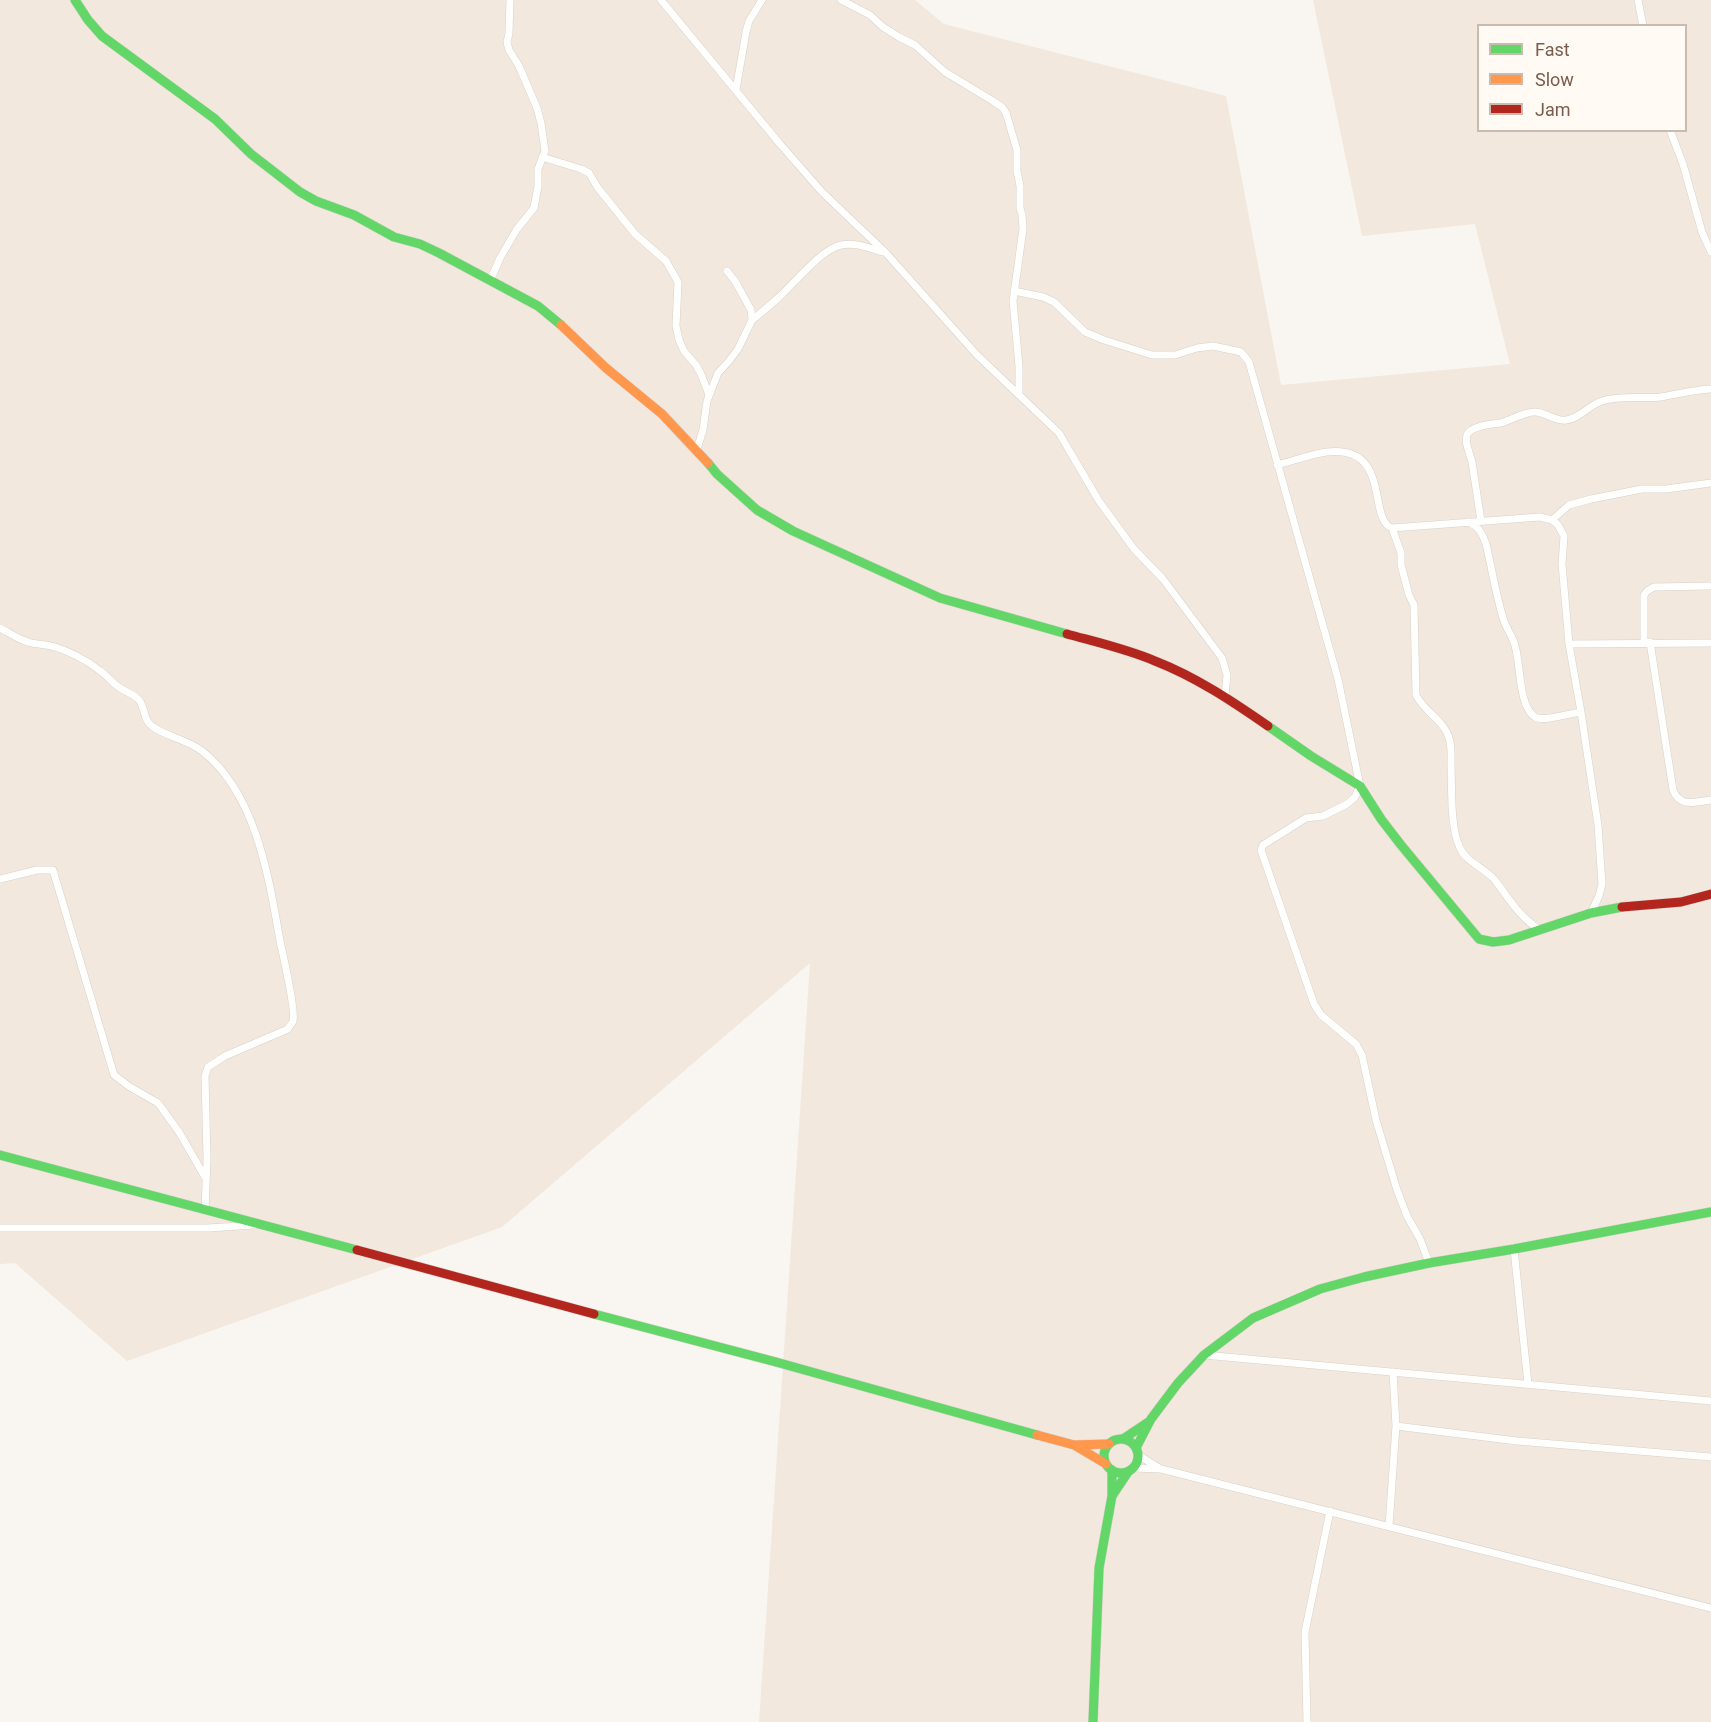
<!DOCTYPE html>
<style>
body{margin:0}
#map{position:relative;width:1711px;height:1722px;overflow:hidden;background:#f9f5f0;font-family:Roboto,sans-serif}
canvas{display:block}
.legend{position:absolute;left:1477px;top:24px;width:210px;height:108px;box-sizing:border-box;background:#fffaf3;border:2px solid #cabbb1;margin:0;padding:8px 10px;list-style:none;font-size:18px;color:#7a5c4d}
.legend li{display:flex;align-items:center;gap:12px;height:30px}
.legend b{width:30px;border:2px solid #cabbb1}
</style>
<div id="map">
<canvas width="1711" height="1722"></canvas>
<ul class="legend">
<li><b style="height:8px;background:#63d668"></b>Fast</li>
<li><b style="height:8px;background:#ff974d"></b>Slow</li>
<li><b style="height:8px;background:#b3261e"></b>Jam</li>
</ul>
</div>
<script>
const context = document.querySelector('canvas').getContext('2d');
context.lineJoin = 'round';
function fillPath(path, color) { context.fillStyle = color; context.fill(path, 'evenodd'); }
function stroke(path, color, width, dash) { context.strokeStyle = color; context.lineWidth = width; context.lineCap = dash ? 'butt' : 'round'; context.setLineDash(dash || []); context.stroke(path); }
const residential = new Path2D(`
 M0,0H915L944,24L1226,96L1281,385L1510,364L1475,224L1362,236L1313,0H1711V1722H759L810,963L502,1227L127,1361L15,1263L0,1264ZM1478,26H1686V130H1478Z`);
const street = new Path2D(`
 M661,0L780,144L822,192L886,253L977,355L1059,433L1099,501L1134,549L1163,579L1222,658L1227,675L1225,696
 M841,0L870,15L883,27L899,37L915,45L945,72L993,101L1002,107L1006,113L1017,150V171L1020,186V208L1022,215L1023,229L1013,301L1019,366V394
 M1638,0L1643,26
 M736,90L746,32L749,21L762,0
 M1670,130L1683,164L1702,232L1711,252
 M542,157L581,169L589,173L598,188L635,234L666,261L678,282L676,326L679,340L684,351L696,365L701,374L709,395
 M490,281L500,258L517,229L534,208L538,186V169L545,151L541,123L537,108L519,66L509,50L507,42L509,33L510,0
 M1014,291L1043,297L1054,302L1085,332L1104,340L1152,355H1175L1197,348L1213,346L1241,352L1249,362L1338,679L1360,786L1355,797L1347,804L1323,816L1306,818L1263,845L1261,850L1314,1004L1321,1015L1356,1044L1362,1055L1376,1120L1397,1190L1407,1216L1420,1239L1429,1263
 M752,320C761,313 769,306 777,299C793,285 821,249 841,245C855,242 869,248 882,252
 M697,449L703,430L707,401L718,373L729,361L738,349L752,320L751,310L735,281L727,271
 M1277,465C1293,461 1311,454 1327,452C1392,445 1367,519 1392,528L1540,517L1552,520L1558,525L1564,536L1562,564L1569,644L1581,712L1598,825L1602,884L1599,896L1591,913
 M1552,520L1569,505L1591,499L1642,489H1666L1711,483
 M1481,521C1478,501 1475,481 1472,462C1470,453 1464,443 1467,435C1470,426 1492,424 1500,423C1512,420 1523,412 1535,412C1546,412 1555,422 1566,420C1579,419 1589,405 1602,401C1621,395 1642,399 1661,397C1678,394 1694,390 1711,389
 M1469,522C1479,527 1482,533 1486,544C1492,569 1496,596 1504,621C1507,630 1513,637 1515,646C1521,664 1518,706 1535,717C1543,722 1572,713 1581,712
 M1392,528L1401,553V565L1409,595L1414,605L1416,695C1425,713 1444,720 1449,738C1452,747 1451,757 1451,766C1452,789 1450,828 1460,848C1466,862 1484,868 1494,879C1509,898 1518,916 1540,930
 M0,628C10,633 17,639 28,642C37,645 46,644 55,647C71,652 86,660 99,670C107,675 112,683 120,688C126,692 134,694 139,700C146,709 142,719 153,727C168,737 187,740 202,751C256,793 269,878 280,941C283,955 296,1010 293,1021C292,1024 289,1026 288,1029L225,1056L208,1067L205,1076L207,1159L205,1210
 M1644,642V595L1647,591L1654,587L1711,586
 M1650,642L1673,790C1680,808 1696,802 1711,800
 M1569,644L1711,643
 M0,879L37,870H53L114,1075L130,1087L158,1103L179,1132L205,1177
 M0,1228H208L255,1225
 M1514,1249L1528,1384
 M1204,1355L1711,1401
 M1396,1426L1517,1441L1711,1457
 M1138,1455L1159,1468
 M1134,1468L1161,1469L1711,1608
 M1389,1526L1396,1426L1393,1372
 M1307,1722L1305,1632L1330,1511`);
const fast = new Path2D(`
 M75,0L88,20L102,36L215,119L251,154L300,192L316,201L354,215L394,237L420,244L439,253L538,306L561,325
 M708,463L717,474L757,510L793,531L940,598L1067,634
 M1268,726L1311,756L1360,786L1381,819L1401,845L1479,939L1493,942L1509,940L1591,913L1622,907
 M0,1155L357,1250
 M594,1314L776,1362L1037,1435
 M1123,1439L1150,1421
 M1104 1456a17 17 0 1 1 34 0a17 17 0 1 1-34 0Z
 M1136,1448L1151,1419L1178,1383L1204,1355L1253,1318L1320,1289L1364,1277L1429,1263L1514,1249L1711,1212
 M1112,1496L1128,1472
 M1093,1722L1099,1568L1112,1496V1470`);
const slow = new Path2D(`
 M561,325L606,368L662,414L708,463
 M1037,1435L1074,1445L1106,1464
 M1074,1445L1109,1444`);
const jam = new Path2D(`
 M1067,634C1096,642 1127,649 1155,661C1196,677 1232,701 1268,726
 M1622,907L1681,902L1711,894
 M357,1250L594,1314`);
fillPath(residential, '#f2e8de');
stroke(street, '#d7d1cb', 8);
stroke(fast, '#d9d2cb', 10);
stroke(slow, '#d9d2cb', 10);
stroke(jam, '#d9d2cb', 10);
stroke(street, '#fefefd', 7);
stroke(fast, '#63d668', 9);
stroke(slow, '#ff974d', 9);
stroke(jam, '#b3261e', 9);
</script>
